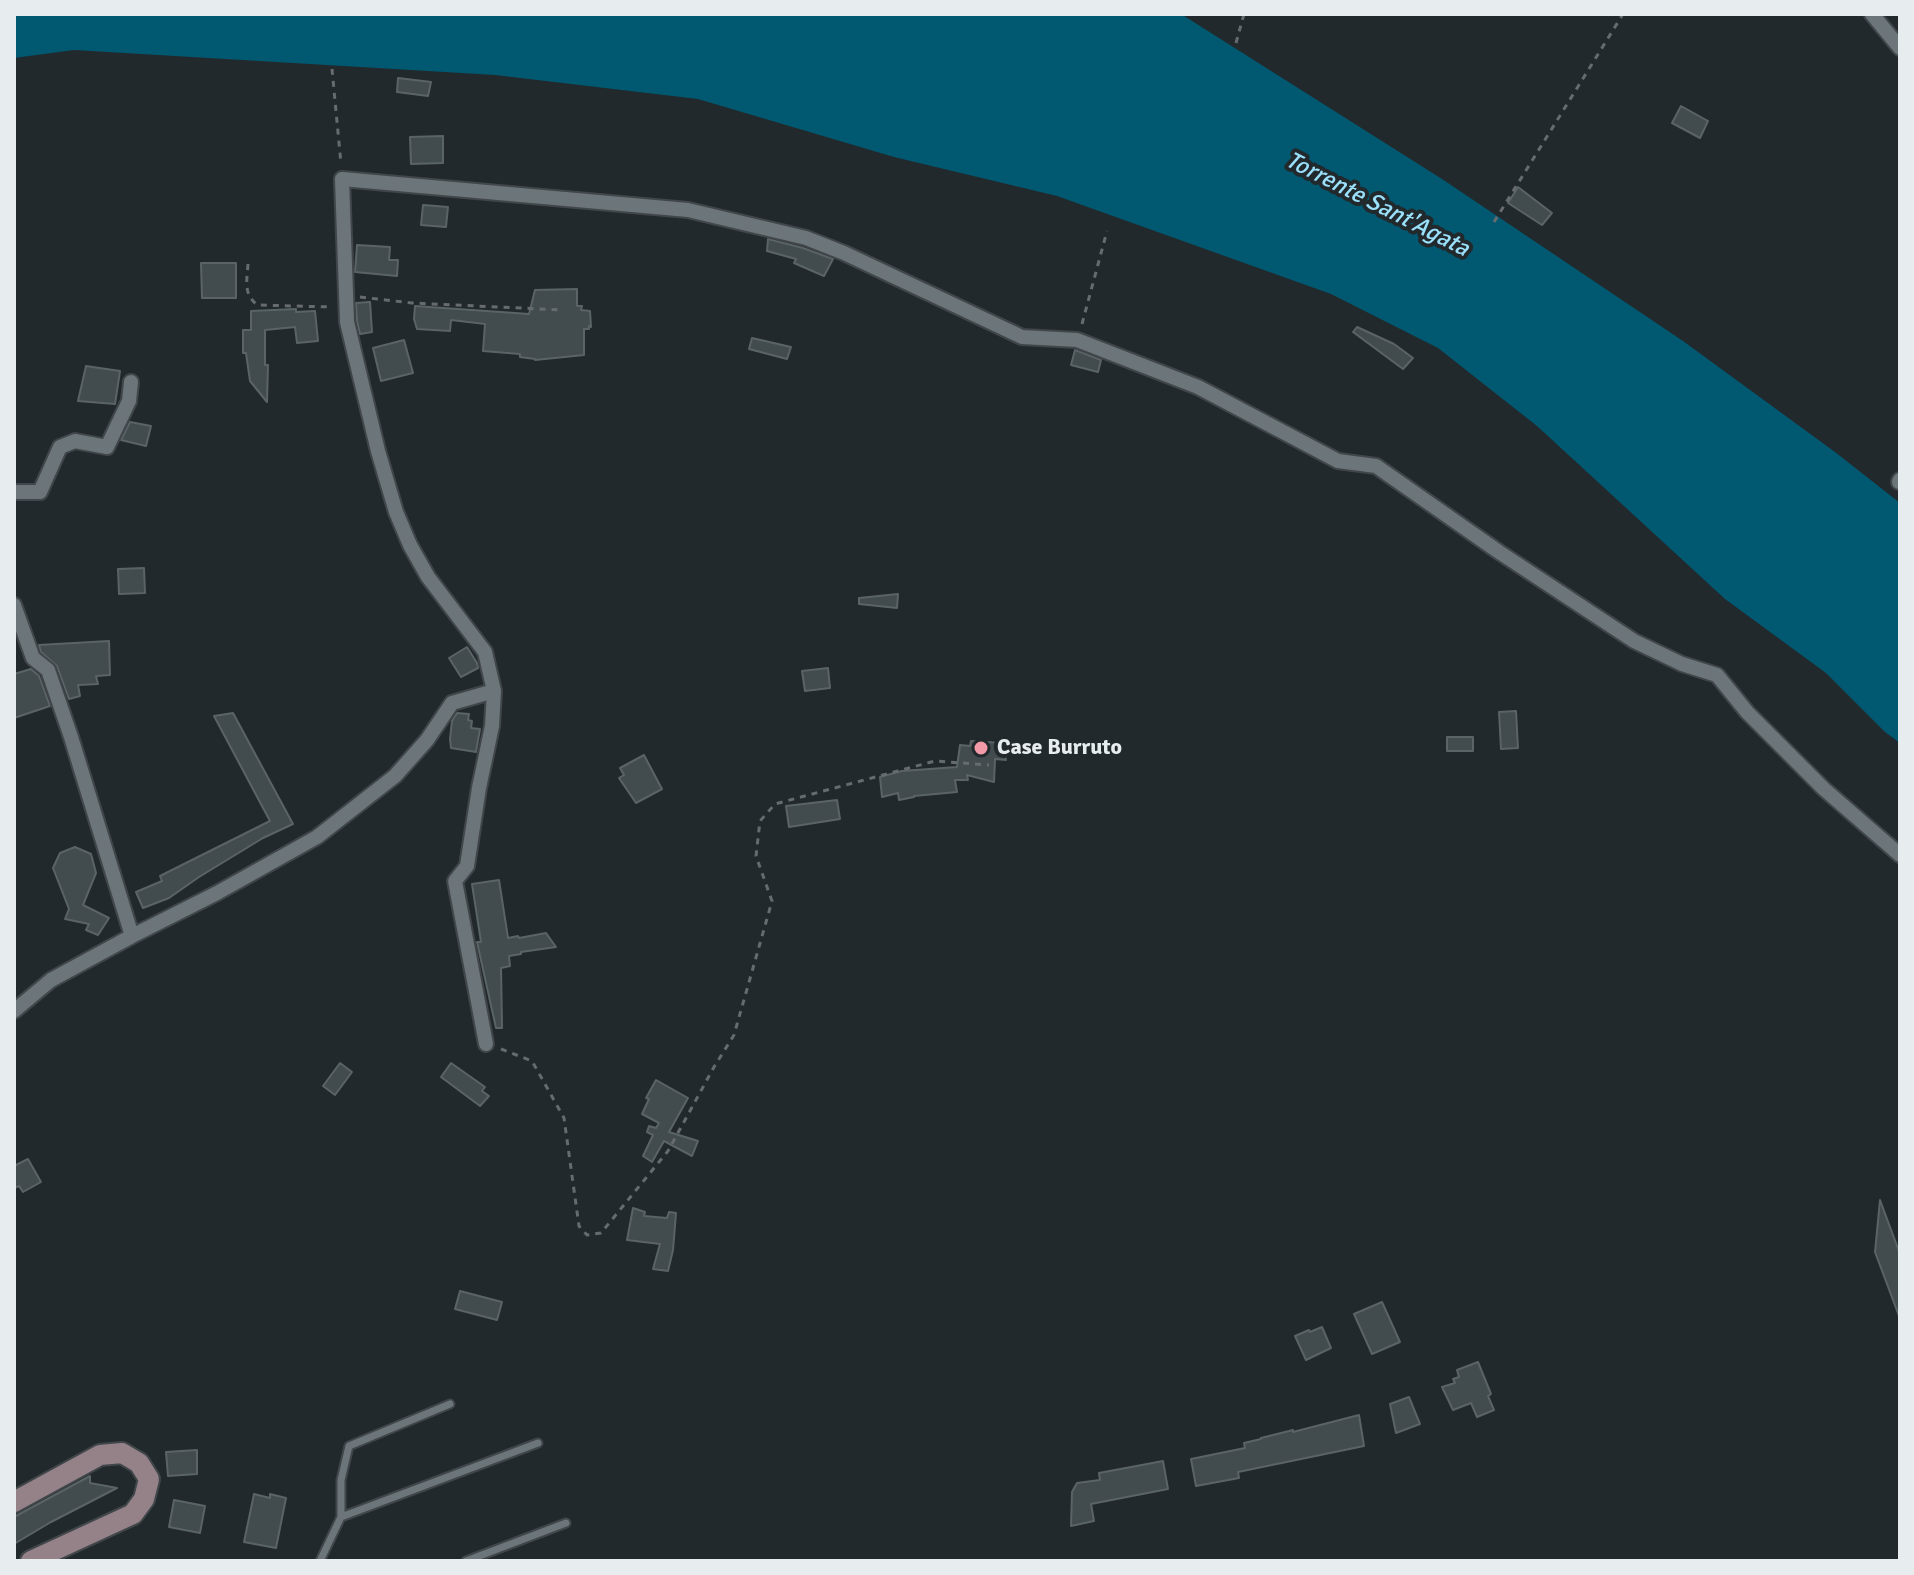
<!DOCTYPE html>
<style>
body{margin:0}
#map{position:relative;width:1914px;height:1575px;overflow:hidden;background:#22292c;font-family:Signika,sans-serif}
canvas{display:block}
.frame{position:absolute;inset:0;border:16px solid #e7ecef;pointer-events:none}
</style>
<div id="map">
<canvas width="1914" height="1575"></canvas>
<div class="frame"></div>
</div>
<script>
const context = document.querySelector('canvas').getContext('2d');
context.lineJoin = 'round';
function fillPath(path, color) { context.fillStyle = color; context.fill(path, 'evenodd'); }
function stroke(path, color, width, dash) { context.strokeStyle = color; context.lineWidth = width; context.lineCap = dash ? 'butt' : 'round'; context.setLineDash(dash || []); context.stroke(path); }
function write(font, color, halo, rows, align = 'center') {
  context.font = font + ' Signika,sans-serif'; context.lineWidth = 8; context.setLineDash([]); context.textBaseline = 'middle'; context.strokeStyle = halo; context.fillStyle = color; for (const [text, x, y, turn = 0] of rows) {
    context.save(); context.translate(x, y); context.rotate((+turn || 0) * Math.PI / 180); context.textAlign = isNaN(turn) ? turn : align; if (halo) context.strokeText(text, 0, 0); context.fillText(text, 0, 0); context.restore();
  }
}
const water = new Path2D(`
 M14,14H1181L1442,179L1683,341L1835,452L1900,503V743L1885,732L1826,673L1725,599L1537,426L1438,348L1331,294L1057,196L894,157L698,99L495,75L74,50L14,58Z`);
const building = new Path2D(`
 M398,78L431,82L428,96L397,92Z
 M1681,106L1708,121L1700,138L1672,123Z
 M443,136V163L411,164L410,137Z
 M1518,187L1552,213L1542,225L1508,203Z
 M423,205L448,207L446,227L421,225Z
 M768,239L803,248L833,259L824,276L794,263L796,259L767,251Z
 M357,245L390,247L389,260H398L397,276L355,272Z
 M201,263H236V298H202Z
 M577,289V306H582L581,310L590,311L591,327L589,326V329H584V355L535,360V359L520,357V354L483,351L485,324L451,320L450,331L417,329L414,319L415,306L529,314L535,290Z
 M370,302L372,332L360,334L357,321L356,303Z
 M296,309V312L315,311L318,341L297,343L295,327L265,330V365H268L267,402L250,381L246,353H243V330H251V311Z
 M1357,327L1394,344L1413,358L1403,369L1353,332Z
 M752,338L791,347L787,359L749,349Z
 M404,340L413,373L381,381L373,348Z
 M1075,350L1101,360L1098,372L1071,365Z
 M86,366L120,371L115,404L78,401Z
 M130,422L151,426L146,446L121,440Z
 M144,568L145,593L119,594L118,569Z
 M898,594L897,608L859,604V598Z
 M109,641L110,675L96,676L98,684L78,685L80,696L69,699L57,666L41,652L39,645Z
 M467,647L477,663L478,668L461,677L449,658Z
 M828,668L830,688L805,691L802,671Z
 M31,669L39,676L50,706L14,718V674Z
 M1516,711L1518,748L1501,749L1499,712Z
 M233,713L293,824L263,838L199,877L169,898L143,908L136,892L162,881L160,876L270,821L214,716Z
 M457,713L469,714L468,720L472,721L471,728L480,729L476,752L451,748L450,739L452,721Z
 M1447,737H1473V751H1447Z
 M971,741L1002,743L1006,760L995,759L994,782L967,775L968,780H955L957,792L914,796V797L899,800L898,793L882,797L880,777L902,771L957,767L960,745L970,746Z
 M644,755L662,789L636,803L619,778L624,775L620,768Z
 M837,800L840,819L789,827L786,806Z
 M75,847L91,854L96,873L83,905L109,918L98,935L86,930L89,924L65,919L69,909L53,868L60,853Z
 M499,880L508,938L518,936L519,938L546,933L556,947L521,952V954L509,956L510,966L501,968L502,1028H496L477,942H481L472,884Z
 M340,1063L352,1072L335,1095L323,1086Z
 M451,1063L485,1087L482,1091L489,1096L480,1106L441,1077Z
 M656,1080L688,1098L669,1132L698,1141L692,1156L664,1141L652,1162L643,1156L653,1135L647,1132L649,1126L656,1128L659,1123L642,1114L649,1099L646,1098Z
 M28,1159L41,1182L23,1192L19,1186L14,1188V1166Z
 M1880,1200L1900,1254L1899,1316L1875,1252Z
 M633,1208L645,1212L644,1216L667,1218L669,1212L676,1213L673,1250L668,1271L653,1269L660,1244L627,1240Z
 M460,1291L502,1302L497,1320L455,1309Z
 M1382,1302L1400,1342L1372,1354L1354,1314Z
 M1322,1327L1331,1348L1306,1360L1295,1336L1309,1330L1310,1332Z
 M1478,1362L1491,1394L1488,1396L1494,1410L1477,1417L1471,1403L1453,1410L1442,1387L1455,1383L1453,1379L1459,1377L1457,1370Z
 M1409,1397L1420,1424L1396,1433L1390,1404Z
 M1359,1415L1364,1446L1238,1472L1239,1478L1196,1486L1191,1459L1245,1448L1244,1443L1261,1439V1438L1293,1430V1432Z
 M197,1450V1474L168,1476L166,1452Z
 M1163,1461L1168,1489L1091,1504L1094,1521L1071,1526L1072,1492L1077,1483L1100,1480L1099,1473Z
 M90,1476V1483L117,1488L51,1522L14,1544V1517Z
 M254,1494L270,1498V1494L286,1498L276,1548L244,1542Z
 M174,1500L205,1506L200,1533L169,1527Z`);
const path = new Path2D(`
 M1236,43L1244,14
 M332,69L341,164
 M1494,222L1623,14
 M248,264C247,281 243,293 257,305L332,307
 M360,297L412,303L563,310
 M1082,324L1107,231
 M501,1049L532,1061L564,1118L579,1226L587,1235L601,1233L668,1151L714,1067L734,1035L772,901L756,856L760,821L775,804L935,761L989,765`);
const lane = new Path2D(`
 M341,1517L538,1443
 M320,1561L341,1517V1480L349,1446L450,1404
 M466,1561L566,1523`);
const street = new Path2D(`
 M1872,14L1900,48
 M1899,482L1900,480
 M14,492H40L60,447L75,441L107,447L129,401L131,382
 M14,605L33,658L48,670L71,737L132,936
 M14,1011L51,980L132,936L217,893L317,837L395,776L427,740L452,703L494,691L485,652L428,577L410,545L396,512L378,451L347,322L342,179L688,210L806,238L844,253L1022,337L1077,340L1198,387L1338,461L1376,466L1499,552L1634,641L1682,664L1717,675L1747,712L1824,789L1900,855
 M486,1044L455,881L467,866L479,788L492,726L494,691`);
const secondary = new Path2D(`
 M14,1502L100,1455L122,1453L139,1463L149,1479L144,1499L133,1514L31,1561`);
const markers = [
 [981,748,8,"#f39aa8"]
];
const poiNames = [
 ["Case Burruto",997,748]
];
const waterNames = [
 ["Torrente Sant'Agata",1377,205,27]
];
fillPath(water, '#005971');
fillPath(building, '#424b4e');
stroke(building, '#5a6366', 2);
stroke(lane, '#404649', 11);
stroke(street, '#404649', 18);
stroke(secondary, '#404649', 24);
stroke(path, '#656b6e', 3, [6, 6]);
stroke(lane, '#6c7579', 7);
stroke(street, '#6c7579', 14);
stroke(secondary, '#948288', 20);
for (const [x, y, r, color] of markers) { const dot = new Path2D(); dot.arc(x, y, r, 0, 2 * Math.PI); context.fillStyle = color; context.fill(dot); stroke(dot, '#22292c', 3); }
write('bold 22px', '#e7ecef', '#22292c', poiNames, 'left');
write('italic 24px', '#9ae0fb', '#22292c', waterNames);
</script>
